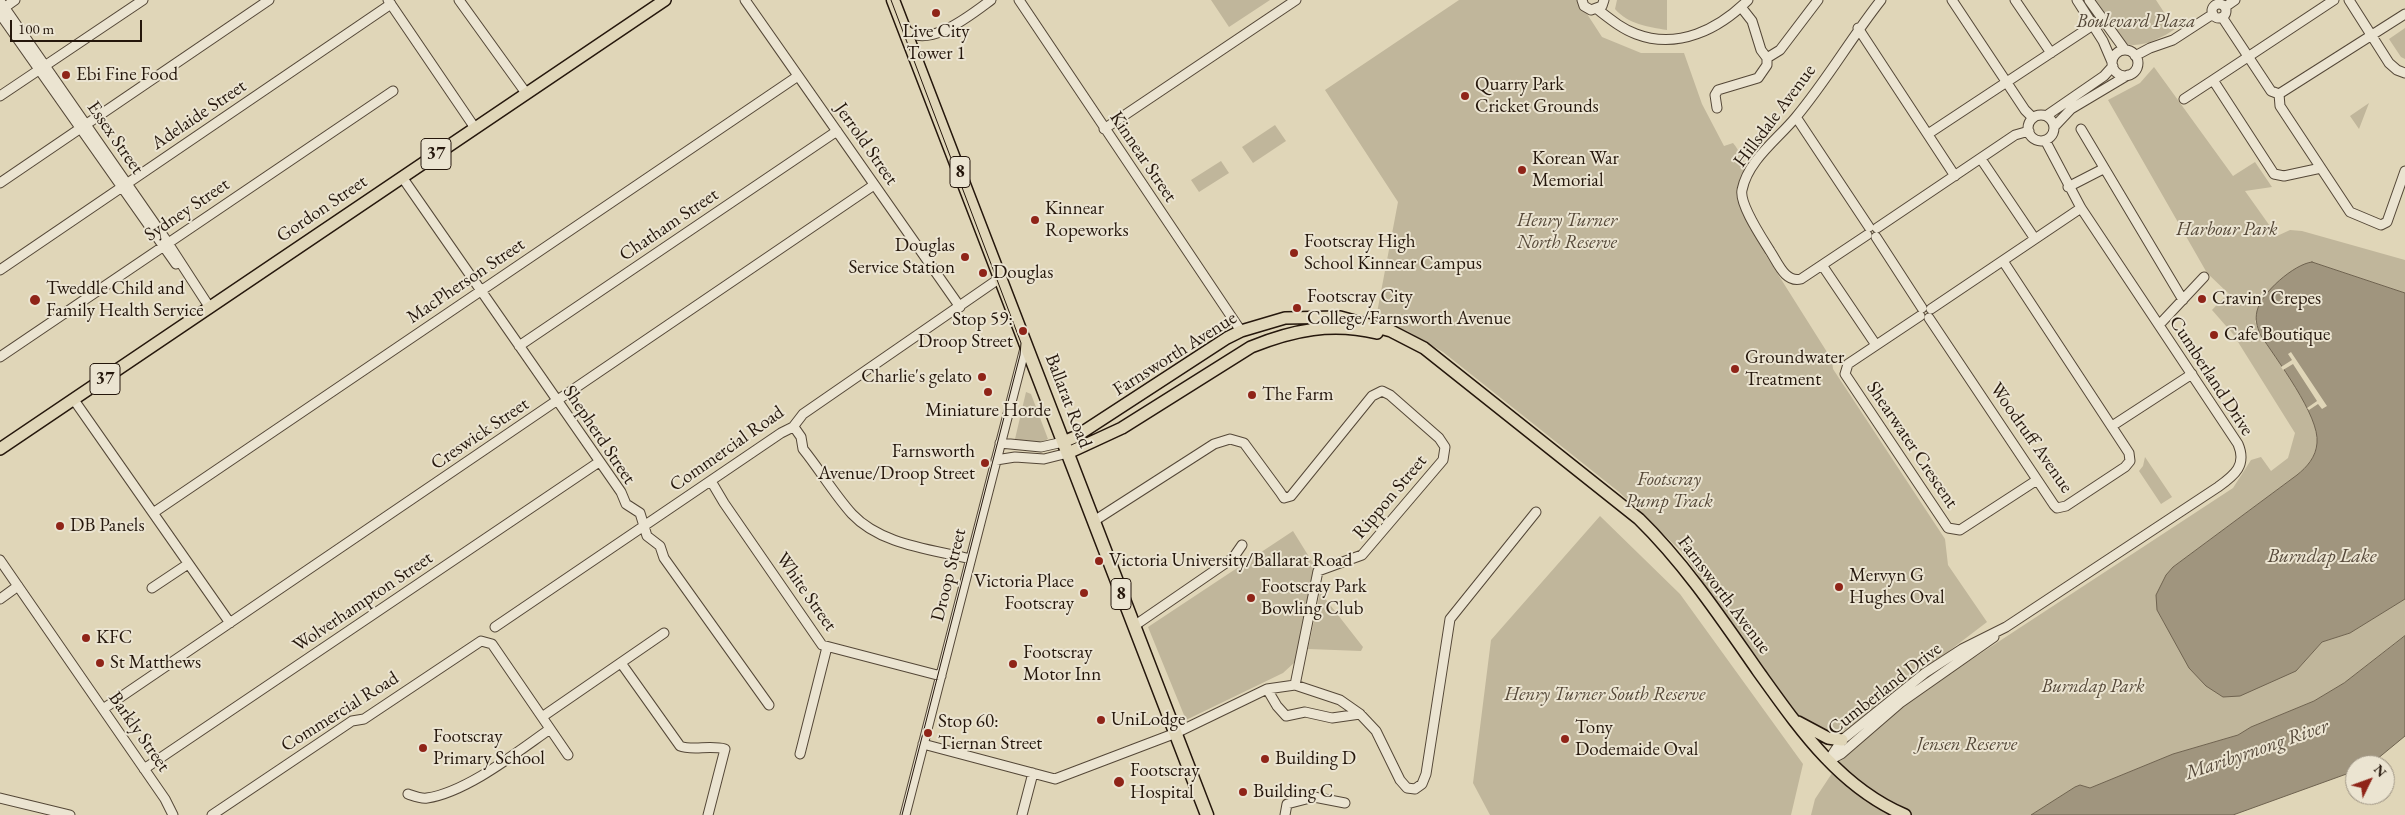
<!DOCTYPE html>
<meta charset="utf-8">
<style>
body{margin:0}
#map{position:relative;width:2405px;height:815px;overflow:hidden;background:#e0d6b8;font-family:"EB Garamond",serif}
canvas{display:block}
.north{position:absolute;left:2345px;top:755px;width:50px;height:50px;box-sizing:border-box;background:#ebe4d1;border:1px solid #9c9282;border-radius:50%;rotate:48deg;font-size:14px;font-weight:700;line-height:20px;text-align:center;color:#25170c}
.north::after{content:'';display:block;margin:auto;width:18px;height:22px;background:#8f2418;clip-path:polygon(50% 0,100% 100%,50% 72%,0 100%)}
.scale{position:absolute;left:10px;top:20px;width:132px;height:22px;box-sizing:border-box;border:2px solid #25170c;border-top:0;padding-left:6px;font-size:15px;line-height:18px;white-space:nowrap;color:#25170c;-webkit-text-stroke:4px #ebe4d1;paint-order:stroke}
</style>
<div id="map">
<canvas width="2405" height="815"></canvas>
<div class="north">N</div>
<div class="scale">100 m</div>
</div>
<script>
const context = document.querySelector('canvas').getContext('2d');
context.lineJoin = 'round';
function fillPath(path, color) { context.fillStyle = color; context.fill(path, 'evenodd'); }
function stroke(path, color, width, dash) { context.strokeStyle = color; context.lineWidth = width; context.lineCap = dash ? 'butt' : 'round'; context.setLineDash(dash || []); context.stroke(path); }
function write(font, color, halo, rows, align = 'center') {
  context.font = font + ' "EB Garamond",serif'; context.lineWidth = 4; context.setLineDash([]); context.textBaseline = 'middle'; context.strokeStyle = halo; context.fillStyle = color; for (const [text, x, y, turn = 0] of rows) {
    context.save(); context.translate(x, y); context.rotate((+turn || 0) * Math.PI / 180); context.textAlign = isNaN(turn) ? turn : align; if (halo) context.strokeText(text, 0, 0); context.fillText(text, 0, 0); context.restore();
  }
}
const green = new Path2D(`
 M1211,0H1270L1229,27Z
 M1459,0H1578L1602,37L1641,53H1684L1702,104L1724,146L1733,143C1740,151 1741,159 1748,165L1736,190L1737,199L1762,249L1832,360L1833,369L1945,539L1948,565L1987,622L1840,734C1824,737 1805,722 1793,712L1682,552L1619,492L1443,352L1407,331L1376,318L1398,202L1325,90Z
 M1617,0H1667V30C1648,27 1628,24 1615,9Z
 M2096,0H2156L2175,29C2162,38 2142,48 2126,44Z
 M2405,28V59L2401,57L2389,39Z
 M2154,67L2233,176L2255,162L2272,187L2245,191L2277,236L2290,230L2302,231L2405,260V293L2312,262L2255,321L2260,334C2276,359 2320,416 2317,443C2316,457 2307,467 2297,475L2173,567L2157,610L2164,623L2296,671L2322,642L2350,633L2405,599V636L2344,683L2314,701L2251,727L2238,735L2173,754L2090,788L2080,785L2075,787L2031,815H1811L1815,799L1842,758L1902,705L2233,488L2251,460L2261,457L2271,471L2288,458L2295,433L2233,334L2212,310L2228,293L2207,273L2108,100L2140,83Z
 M2369,103L2359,129L2350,116Z
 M1275,125L1286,141L1253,163L1242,147Z
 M1221,161L1229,173L1199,192L1191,180Z
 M1026,392L1031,394L1048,439C1038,445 1026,441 1015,439Z
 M2145,457L2172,497L2161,504L2139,471L2143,466Z
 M1600,516L1680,594L1803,764L1791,815H1490L1473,783L1491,640Z
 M1293,531L1316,568L1295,662L1283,673L1186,720L1148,627Z
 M1320,592L1363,647L1361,651L1308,649Z`);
const water = new Path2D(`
 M2312,262L2405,293V599L2350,633L2322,642L2296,671L2240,696L2223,697L2206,686L2189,668L2157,610L2156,595L2166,575L2173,567L2297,475C2307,467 2316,457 2317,443C2320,416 2276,359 2260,334C2257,326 2255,320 2257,311C2261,293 2294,264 2312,262Z
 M2405,636V736L2371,764L2355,765V771L2352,772L2233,815H2031L2075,787L2080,785L2090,788L2173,754L2238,735L2251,727L2314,701L2344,683Z`);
const pier = new Path2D(`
 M2291,352L2327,406L2322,409L2318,404L2309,410L2307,408L2317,401L2293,364L2283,370L2281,367L2292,360L2288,354Z`);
const minor = new Path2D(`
 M388,0L475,128
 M459,0L526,93
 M745,0L960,307
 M1019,0L1241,331
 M1582,0L1584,6L1591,10L1602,6L1604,0
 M1952,0L2025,110L2033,118
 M2015,0L2051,53
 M2077,0L2103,41L2112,62
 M2089,0L2125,50
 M2349,0L2389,63L2397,70L2405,73
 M0,1L164,237L210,308
 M2212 11a7 7 0 1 1 14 0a7 7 0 1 1-14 0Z
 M2225,7L2235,0
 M1597,9C1610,19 1622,29 1636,34C1678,50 1719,29 1748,0
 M1,10L15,0
 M0,14L176,264
 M2222,17L2271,91L2279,94L2405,14
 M904,28C926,52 972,14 991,0
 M1858,28L1955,176
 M2112 63a13 13 0 1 1 26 0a13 13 0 1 1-26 0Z
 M2135,56L2150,48L2173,40L2213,14
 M1767,58L1780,50L1818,0
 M2279,94L2280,106L2350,212L2381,225L2387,222L2405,171
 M0,96L143,0
 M2184,99L2213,80
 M1717,108L1715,95L1718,90L1758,78L1767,65V58L1761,50L1752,21L1741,7
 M2028 128a13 13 0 1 1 26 0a13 13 0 1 1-26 0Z
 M2046,116L2104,76L2113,66
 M1796,117L1869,227
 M2054,127L2071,109L2128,75
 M1104,129L1296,0
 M2081,129L2183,300
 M1928,134L2093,25
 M1981,159L2035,239
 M2321,168L2284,176L2274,174L2213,80L2334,0
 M402,177L621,492L626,504L640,513L647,536L660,546L664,558L769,705
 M0,183L269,0
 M2068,187L2103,169
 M1877,228L2015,135L2029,131
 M1867,235L1801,279C1785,283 1778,263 1770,251C1762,238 1739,204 1742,190C1748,160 1778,139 1796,117C1827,80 1851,38 1881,0
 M1876,237L1922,308
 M1822,265L1876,345
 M0,270L391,4
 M1931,309L2081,208
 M1920,316L1848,364L1845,374L1948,528L1960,530L2037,480
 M1929,318L2054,505L2057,508L2066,506L2125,467L2130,461L2129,453L2003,261
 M2159,325L2204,277
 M519,346L837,131
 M0,357L393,91
 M74,400L230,623
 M2112,426L2192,374
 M794,427L801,437L803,449C820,470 834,494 852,514C881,545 931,549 970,559
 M1000,443L1041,447L1063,442
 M996,460L1015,457L1044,459L1068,453
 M711,481L724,503L822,645L941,676
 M153,513L798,76
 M1094,521L1214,444L1230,439L1244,443L1280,492L1284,498L1291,496L1372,396L1382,391L1390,395L1439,438L1445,447L1443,460L1362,555L1318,571L1295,685
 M0,560L165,799L173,815
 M152,588L188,564
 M0,599L18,586
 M1134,626L1233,558L1242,545
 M495,627L781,433L793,427L803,414L1000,278
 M621,663L680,746C691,751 710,745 725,749L708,815
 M1267,689L1277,706L1286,716L1305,712L1332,718L1360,714
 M103,709L874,185
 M542,717L664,633
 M923,744L1055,779L1176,733L1267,689L1295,685L1340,700L1360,714L1376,731L1400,780L1407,788L1415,789L1422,784L1426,774L1450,619L1536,512
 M800,754L827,647
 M1828,761L1842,740L1925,673L1962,649L2006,627L2218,487C2235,475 2247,465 2238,444L2081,208L2045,140
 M1828,761L1841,754L1900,703L1994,637
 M144,769L599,462
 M408,794C414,796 421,799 427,798C467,792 517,752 550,729
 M0,798L70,815
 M212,815L352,721L364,719L481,641L492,644L568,755
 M905,815L1026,344
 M1022,815L1033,773
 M1285,815L1287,804L1314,797L1345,803`);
const major = new Path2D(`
 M1063,442L1075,437L1227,338L1241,331L1285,318L1340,317L1391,331L1424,348L1639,519C1685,564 1721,618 1758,671C1799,728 1839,787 1905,815
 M0,449L665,0
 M1068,453L1122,428L1251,347C1293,330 1332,322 1377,333
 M1798,722L1828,738L1842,740`);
const highway = new Path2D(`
 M893,0L1207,815`);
const tram = new Path2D(`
 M891,0L1021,343L1020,355L902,815`);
const markers = [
 [936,13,5,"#8f2418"],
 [66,75,5,"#8f2418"],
 [1465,96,5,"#8f2418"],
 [1522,170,5,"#8f2418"],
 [1035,220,5,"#8f2418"],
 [1294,253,5,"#8f2418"],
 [965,257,5,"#8f2418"],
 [983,273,5,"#8f2418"],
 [2202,299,5,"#8f2418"],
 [35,300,6,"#8f2418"],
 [1297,308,5,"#8f2418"],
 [1023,331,5,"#8f2418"],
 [2214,335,5,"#8f2418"],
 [1735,369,5,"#8f2418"],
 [982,377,5,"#8f2418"],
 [988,392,5,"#8f2418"],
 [1252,395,5,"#8f2418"],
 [985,463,5,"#8f2418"],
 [60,526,5,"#8f2418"],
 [1099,561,5,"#8f2418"],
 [1839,587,5,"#8f2418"],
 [1084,593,5,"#8f2418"],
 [1251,598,5,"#8f2418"],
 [86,638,5,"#8f2418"],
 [100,663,5,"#8f2418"],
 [1013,664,5,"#8f2418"],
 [1101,720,5,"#8f2418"],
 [928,733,5,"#8f2418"],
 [1565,739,5,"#8f2418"],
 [423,748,5,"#8f2418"],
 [1265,759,5,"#8f2418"],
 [1119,782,6,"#8f2418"],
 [1243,792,5,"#8f2418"]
];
const shields = [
 [436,154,30],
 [960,172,20],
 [105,379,30],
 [1121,594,20]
];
const shieldNames = [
 ["37",436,154],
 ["8",960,172],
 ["37",105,379],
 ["8",1121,594]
];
const parkNames = [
 ["Boulevard Plaza",2136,22],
 ["Henry Turner",1567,221],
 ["North Reserve",1567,243],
 ["Harbour Park",2227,230],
 ["Footscray",1669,480],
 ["Pump Track",1669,502],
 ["Burndap Park",2093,687],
 ["Henry Turner South Reserve",1605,695],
 ["Jensen Reserve",1967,745]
];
const poiNames = [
 ["Live City",936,32,"center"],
 ["Tower 1",936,54,"center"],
 ["Ebi Fine Food",76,75],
 ["Quarry Park",1475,85],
 ["Cricket Grounds",1475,107],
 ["Korean War",1532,159],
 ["Memorial",1532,181],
 ["Kinnear",1045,209],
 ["Ropeworks",1045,231],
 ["Footscray High",1304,242],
 ["School Kinnear Campus",1304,264],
 ["Douglas",955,246,"right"],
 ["Service Station",955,268,"right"],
 ["Douglas",993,273],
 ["Tweddle Child and",46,289],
 ["Family Health Service",46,311],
 ["Footscray City",1307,297],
 ["College/Farnsworth Avenue",1307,319],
 ["Cravin’ Crepes",2212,299],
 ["Stop 59:",1013,320,"right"],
 ["Droop Street",1013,342,"right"],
 ["Cafe Boutique",2224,335],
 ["Groundwater",1745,358],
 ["Treatment",1745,380],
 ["Charlie's gelato",972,377,"right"],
 ["The Farm",1262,395],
 ["Miniature Horde",988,411,"center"],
 ["Farnsworth",975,452,"right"],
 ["Avenue/Droop Street",975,474,"right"],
 ["DB Panels",70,526],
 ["Victoria University/Ballarat Road",1109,561],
 ["Mervyn G",1849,576],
 ["Hughes Oval",1849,598],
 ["Victoria Place",1074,582,"right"],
 ["Footscray",1074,604,"right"],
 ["Footscray Park",1261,587],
 ["Bowling Club",1261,609],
 ["KFC",96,638],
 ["Footscray",1023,653],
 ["Motor Inn",1023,675],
 ["St Matthews",110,663],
 ["UniLodge",1111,720],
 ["Stop 60:",938,722],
 ["Tiernan Street",938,744],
 ["Tony",1575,728],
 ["Dodemaide Oval",1575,750],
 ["Footscray",433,737],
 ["Primary School",433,759],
 ["Building D",1275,759],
 ["Footscray",1130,771],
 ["Hospital",1130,793],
 ["Building C",1253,792]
];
const streetNames = [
 ["Adelaide Street",199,115,-34],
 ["Hillsdale Avenue",1775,116,-53],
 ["Essex Street",115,138,55],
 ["Jerrold Street",866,144,55],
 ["Kinnear Street",1143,157,56],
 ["Gordon Street",322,209,-34],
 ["Sydney Street",187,210,-34],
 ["Chatham Street",669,225,-34],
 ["MacPherson Street",466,281,-34],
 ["Farnsworth Avenue",1175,354,-32],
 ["Cumberland Drive",2211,376,57],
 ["Ballarat Road",1068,401,69],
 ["Creswick Street",480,434,-34],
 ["Shepherd Street",599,435,56],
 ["Woodruff Avenue",2031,438,55],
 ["Shearwater Crescent",1912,445,56],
 ["Commercial Road",727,449,-35],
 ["Rippon Street",1390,497,-50],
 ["Droop Street",949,575,-76],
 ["White Street",806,592,55],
 ["Farnsworth Avenue",1724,595,53],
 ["Wolverhampton Street",363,602,-34],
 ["Cumberland Drive",1885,689,-38],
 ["Commercial Road",340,712,-32],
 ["Barkly Street",139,732,55]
];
const waterNames = [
 ["Burndap Lake",2322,557],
 ["Maribyrnong River",2257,750,-19]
];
fillPath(green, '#c0b69b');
fillPath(water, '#a0957e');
stroke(water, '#6f6350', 1);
fillPath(pier, '#e0d6b8');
stroke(minor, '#544737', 11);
stroke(major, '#25170c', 14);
stroke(highway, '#25170c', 15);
stroke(minor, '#ebe4d1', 9);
stroke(major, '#e0d6b8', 11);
stroke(highway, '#e0d6b8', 12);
stroke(tram, '#25170c', 1);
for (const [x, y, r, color] of markers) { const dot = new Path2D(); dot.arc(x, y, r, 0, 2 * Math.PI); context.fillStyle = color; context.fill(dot); stroke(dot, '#ebe4d1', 2); }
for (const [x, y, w] of shields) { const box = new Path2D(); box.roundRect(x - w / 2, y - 15.5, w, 31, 4); context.fillStyle = '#ebe4d1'; context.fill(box); stroke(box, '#25170c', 1); }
write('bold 18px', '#25170c', null, shieldNames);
write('italic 19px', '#544737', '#ebe4d1', parkNames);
write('19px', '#25170c', '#ebe4d1', poiNames, 'left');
write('19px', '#25170c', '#ebe4d1', streetNames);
write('italic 20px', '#56493a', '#ebe4d1', waterNames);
</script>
